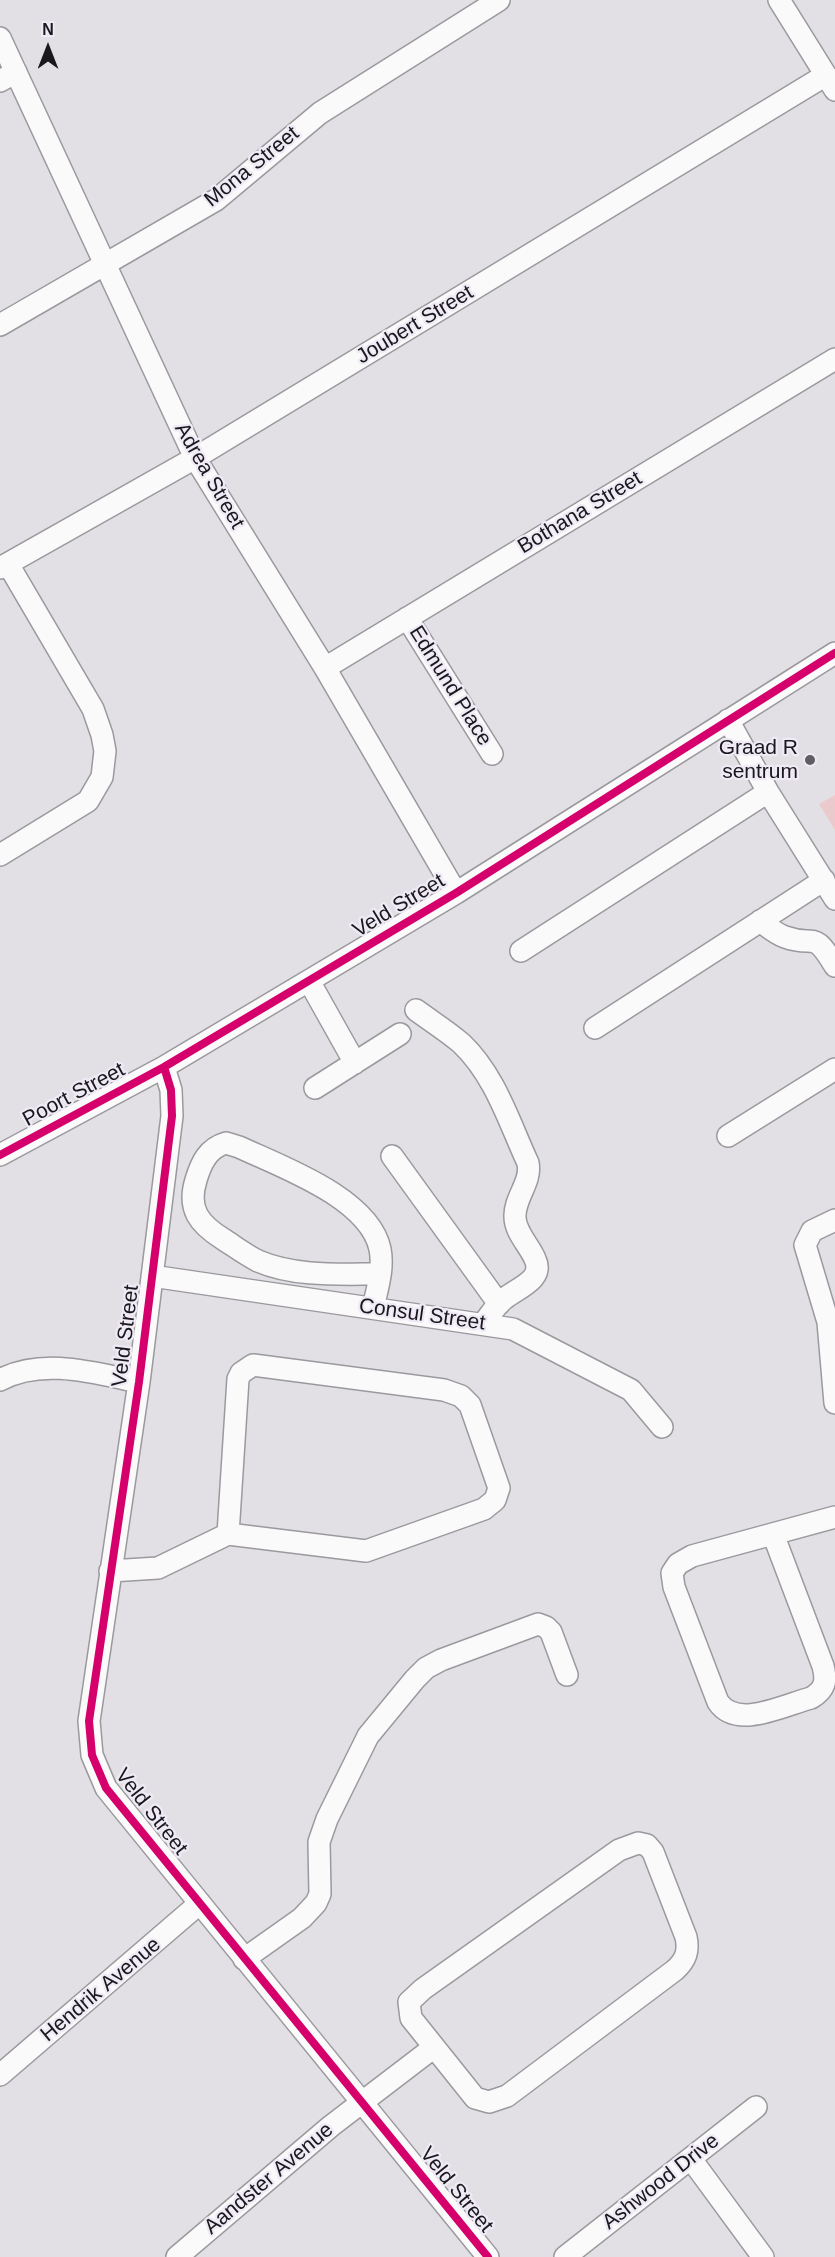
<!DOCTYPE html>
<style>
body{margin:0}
#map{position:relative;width:835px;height:2257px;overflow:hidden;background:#e2e0e5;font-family:Arial,sans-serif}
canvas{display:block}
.north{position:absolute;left:18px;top:18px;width:60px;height:60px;-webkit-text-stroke:4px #efeaf5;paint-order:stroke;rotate:0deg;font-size:16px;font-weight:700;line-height:24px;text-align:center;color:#19181c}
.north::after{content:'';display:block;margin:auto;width:21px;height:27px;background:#19181c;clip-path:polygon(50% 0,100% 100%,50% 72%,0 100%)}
</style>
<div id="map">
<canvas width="835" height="2257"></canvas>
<div class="north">N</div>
</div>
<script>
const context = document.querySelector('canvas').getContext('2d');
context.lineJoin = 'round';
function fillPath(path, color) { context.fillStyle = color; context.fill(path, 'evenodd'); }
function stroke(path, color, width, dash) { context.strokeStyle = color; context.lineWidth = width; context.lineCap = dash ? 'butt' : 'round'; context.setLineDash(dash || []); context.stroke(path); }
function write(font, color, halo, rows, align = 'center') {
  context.font = font + ' Arial,sans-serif'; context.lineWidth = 4.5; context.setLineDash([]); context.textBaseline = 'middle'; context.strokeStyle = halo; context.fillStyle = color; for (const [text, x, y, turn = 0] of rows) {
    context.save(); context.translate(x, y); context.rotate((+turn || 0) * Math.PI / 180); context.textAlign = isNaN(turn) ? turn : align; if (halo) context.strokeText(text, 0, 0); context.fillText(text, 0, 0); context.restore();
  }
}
const green = new Path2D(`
 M835,795V830L819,804Z`);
const minor = new Path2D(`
 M779,0L835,90
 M0,38L195,458L325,668L456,893
 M0,81L16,72
 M0,325L216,200L320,113L499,0
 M0,568L195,458L826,75
 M407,618L492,754
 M325,668L835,359
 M728,720L768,792L835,899
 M0,855L88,801L102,777L105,751L102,735L93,709L8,564
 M760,921C768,927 776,934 785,937C816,948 812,928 835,966
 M521,951L768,792
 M309,981L355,1063
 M416,1010C431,1021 447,1031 461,1043C495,1075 509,1122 528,1163C532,1182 514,1198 515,1217C515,1232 529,1245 535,1259C545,1280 517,1288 504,1299C496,1305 490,1315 483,1324
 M595,1028L824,880
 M164,1067L171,1090L172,1116L139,1382L89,1721L92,1755L106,1788L488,2257
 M315,1088L400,1034
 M728,1136L835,1069
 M0,1155L164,1067L456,893L835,653
 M392,1156L499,1304
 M835,1220L812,1231L805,1245L828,1322L835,1403
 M152,1276L513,1329L631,1390L662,1427
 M373,1308C377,1289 384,1269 380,1249C369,1198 282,1167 239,1147L226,1143C208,1148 201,1163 196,1180C187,1209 199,1224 223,1239C234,1246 246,1255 258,1261C295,1277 341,1274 380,1274
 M0,1380C42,1357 95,1373 139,1382
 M773,1534L823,1666C827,1681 825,1690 811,1698C784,1705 737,1730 718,1702L674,1587L672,1573L678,1564L692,1556L835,1517
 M110,1571L158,1568L228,1534L366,1551L484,1509L495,1500L499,1488L470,1405L461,1396L444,1390L253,1365L241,1373L238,1379L228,1534
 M638,1843L647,1845L653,1852L686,1937C689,1951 686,1960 675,1970L507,2096L489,2102L475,2098L411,2018L409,2002L423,1989L619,1850Z
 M244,1959L302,1918L316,1903L320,1894L319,1842L327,1819L368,1736L415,1679L426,1668L441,1660L538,1624L546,1627L551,1632L567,1675
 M0,2075L200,1903
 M691,2159L763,2257
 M177,2257L331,2126L433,2048
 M565,2257L756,2107`);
const cycleway = new Path2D(`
 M164,1067L171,1090L172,1116L139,1382L89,1721L92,1755L106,1788L488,2257
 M0,1155L164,1067L456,893L835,653`);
const markers = [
 [810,760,6,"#5f5e62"]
];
const streetNames = [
 ["Mona Street",252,167,-39],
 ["Joubert Street",415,325,-31],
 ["Adrea Street",209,476,60],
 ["Bothana Street",580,513,-31],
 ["Edmund Place",450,686,58],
 ["Veld Street",399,906,-31],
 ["Poort Street",74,1095,-28],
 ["Consul Street",422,1315,8],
 ["Veld Street",126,1336,-83],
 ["Veld Street",151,1812,52],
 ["Hendrik Avenue",101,1990,-40],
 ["Aandster Avenue",269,2179,-40],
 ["Ashwood Drive",661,2182,-38],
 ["Veld Street",456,2190,51]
];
const poiNames = [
 ["Graad R",798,748],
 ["sentrum",798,772]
];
fillPath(green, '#eacacd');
stroke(minor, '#9a999d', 24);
stroke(minor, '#fbfafb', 21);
stroke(cycleway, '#d6006c', 8);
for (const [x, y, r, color] of markers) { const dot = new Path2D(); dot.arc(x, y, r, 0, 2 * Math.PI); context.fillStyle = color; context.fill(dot); stroke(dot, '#efeaf5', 2); }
write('21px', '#19181c', '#efeaf5', streetNames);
write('21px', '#19181c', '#efeaf5', poiNames, 'right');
</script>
